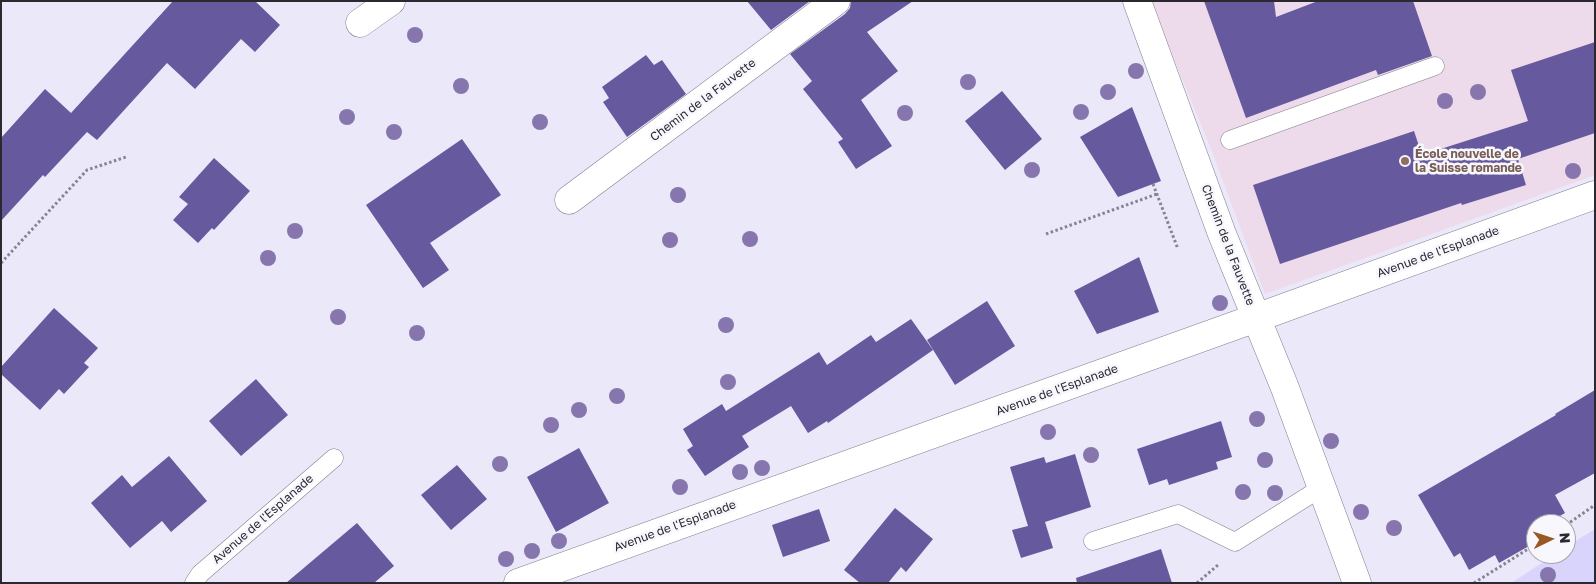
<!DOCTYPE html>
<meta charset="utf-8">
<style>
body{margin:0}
#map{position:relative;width:1596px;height:584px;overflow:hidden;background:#eae8f9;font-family:"Golos Text",sans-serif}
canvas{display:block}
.frame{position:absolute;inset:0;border:2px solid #29292f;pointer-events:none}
.north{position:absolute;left:1526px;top:514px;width:50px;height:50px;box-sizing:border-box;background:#f7f7fd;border:1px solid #a5a5ab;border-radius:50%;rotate:86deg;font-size:14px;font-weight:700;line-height:20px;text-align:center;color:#29292f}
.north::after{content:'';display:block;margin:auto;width:18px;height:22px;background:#9a5924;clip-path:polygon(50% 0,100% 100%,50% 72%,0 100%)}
</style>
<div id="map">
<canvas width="1596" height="584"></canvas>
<div class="frame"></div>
<div class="north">N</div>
</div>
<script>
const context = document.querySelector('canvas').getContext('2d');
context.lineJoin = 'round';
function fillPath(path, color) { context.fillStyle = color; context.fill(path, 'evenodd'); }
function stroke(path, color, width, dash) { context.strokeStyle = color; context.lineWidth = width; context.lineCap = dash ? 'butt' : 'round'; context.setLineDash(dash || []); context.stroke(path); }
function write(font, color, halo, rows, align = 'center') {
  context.font = font + ' "Golos Text",sans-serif'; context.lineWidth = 5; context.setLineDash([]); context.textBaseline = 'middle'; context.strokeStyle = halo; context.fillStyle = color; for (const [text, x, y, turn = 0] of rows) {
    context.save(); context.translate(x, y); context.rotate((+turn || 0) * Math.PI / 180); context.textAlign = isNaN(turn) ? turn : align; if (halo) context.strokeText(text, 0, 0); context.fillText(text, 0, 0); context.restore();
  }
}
const education = new Path2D(`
 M1150,1H1595V175L1265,294L1210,146Z`);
const green = new Path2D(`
 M1595,529V583H1511L1556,554H1566V547Z`);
const building = new Path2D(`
 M173,1H255L280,25L255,52L241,39L195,89L167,63L97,140L87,132L45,177L43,175L1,221V138L45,89L71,113Z
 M747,1H810L771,30Z
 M851,1H913L867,32L898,71L861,100L892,146L856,169L838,142L843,139L803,89L812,81L790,54L845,14L850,8Z
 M1204,1H1274L1276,17L1318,1H1413L1432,56L1378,75L1376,70L1246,118Z
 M1595,42V133L1518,159L1526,185L1462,205L1461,203L1280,264L1253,185L1414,131L1422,155L1528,121L1511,70Z
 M646,55L654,65L662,60L686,94L627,137L603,102L609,98L602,87Z
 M1002,91L1042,139L1005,170L965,121Z
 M1132,107L1161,181L1118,197L1080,137Z
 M462,139L501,195L430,243L449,270L423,288L366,205Z
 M214,158L250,191L214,230L212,228L198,243L173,220L188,204L179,197Z
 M1139,257L1159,312L1097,334L1074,291Z
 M987,301L1015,346L955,385L927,340Z
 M54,308L98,348L84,363L89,367L64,394L59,389L40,410L1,374V367Z
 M911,319L933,350L828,423L827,421L808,433L791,406L742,436L749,447L705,476L687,450L693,446L683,429L722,404L726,411L819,352L827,365L871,335L876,342Z
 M256,379L288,415L241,456L209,421Z
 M1595,390V473L1555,495L1565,513L1546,524H1536V542L1499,563L1495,555L1469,570L1460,553L1454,557L1418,495L1556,415L1555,414Z
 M1221,421L1232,457L1216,462L1218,469L1169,485L1167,479L1149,485L1137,449Z
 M579,448L609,503L556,532L527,477Z
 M1075,454L1091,507L1045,522L1053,548L1021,558L1012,530L1028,526L1010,467L1044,457L1046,463Z
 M169,456L207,501L171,532L162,521L130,548L91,503L122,475L132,487Z
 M457,465L487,499L451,530L421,495Z
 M895,508L933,539L906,572L901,567L888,583H860L844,570Z
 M819,509L830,541L783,557L772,525Z
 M357,523L394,566L374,583H286Z
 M1161,549L1172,583H1077L1076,578Z`);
const path = new Path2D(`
 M1153,184L1178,249
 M1046,234L1157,194
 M1,263L87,170L126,157
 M1566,525L1595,505
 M1197,583L1218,565
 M1474,583L1536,544`);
const lane = new Path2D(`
 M1230,140L1435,66
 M1093,541L1178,514L1235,542L1321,488
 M194,583L200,574L334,458`);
const street = new Path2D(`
 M1137,1L1222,234L1285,388L1357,583
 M360,23L391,1
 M569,200L836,1
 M518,583L1256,318L1595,195`);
const trees = [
 [415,35],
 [1136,71],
 [968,82],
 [461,86],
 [1108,92],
 [1478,92],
 [1445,101],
 [1081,112],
 [905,113],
 [347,117],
 [540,122],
 [394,132],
 [1032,170],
 [1573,171],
 [678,195],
 [295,231],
 [750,239],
 [670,240],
 [268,258],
 [1220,303],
 [338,317],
 [726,325],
 [417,333],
 [728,382],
 [617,396],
 [579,410],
 [1257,419],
 [551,425],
 [1048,432],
 [1331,441],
 [1091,455],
 [1265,460],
 [500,464],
 [762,468],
 [740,472],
 [680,487],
 [1243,492],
 [1275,493],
 [1361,512],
 [1394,528],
 [559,541],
 [532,551],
 [506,559],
 [1548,575]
];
const markers = [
 [1405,161,5,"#8d6e63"]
];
const streetNames = [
 ["Chemin de la Fauvette",703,100,-37],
 ["Chemin de la Fauvette",1228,245,69],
 ["Avenue de l'Esplanade",1438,252,-20],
 ["Avenue de l'Esplanade",1057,390,-20],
 ["Avenue de l'Esplanade",263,519,-41],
 ["Avenue de l'Esplanade",675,526,-20]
];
const educationNames = [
 ["École nouvelle de",1415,154],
 ["la Suisse romande",1415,168]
];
fillPath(education, '#eddaea');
fillPath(green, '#d9d4fb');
fillPath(building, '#66599e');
stroke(lane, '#81808f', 19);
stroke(street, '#81808f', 29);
stroke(path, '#858490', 3, [2.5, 2.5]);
stroke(lane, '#fff', 18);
stroke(street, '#fff', 28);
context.fillStyle = '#8676ad';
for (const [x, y] of trees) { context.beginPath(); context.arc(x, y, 8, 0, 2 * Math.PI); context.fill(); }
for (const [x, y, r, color] of markers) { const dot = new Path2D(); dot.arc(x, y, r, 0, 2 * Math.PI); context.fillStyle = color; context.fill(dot); stroke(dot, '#f7f7fd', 2); }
write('12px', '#29292f', '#f7f7fd', streetNames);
write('bold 12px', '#785e54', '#f7f7fd', educationNames, 'left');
</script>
